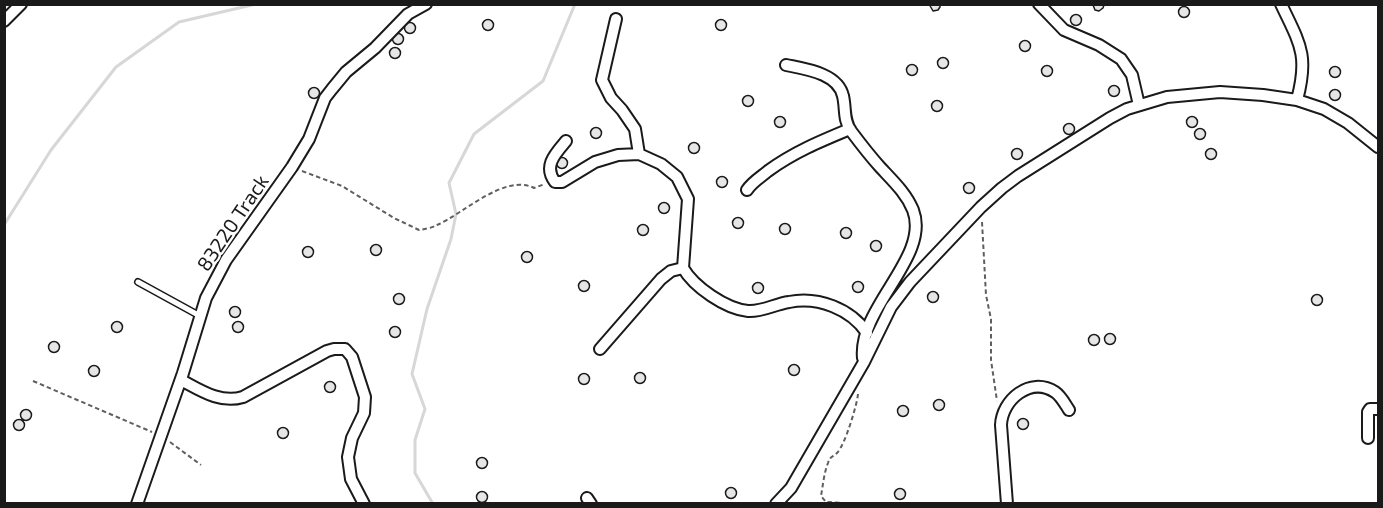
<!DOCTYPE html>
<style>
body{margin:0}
#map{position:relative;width:1383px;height:508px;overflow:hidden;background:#fff;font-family:"Exo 2",sans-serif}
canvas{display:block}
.frame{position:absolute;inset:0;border:6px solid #1a1a1a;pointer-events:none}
</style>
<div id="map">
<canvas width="1383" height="508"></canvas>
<div class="frame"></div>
</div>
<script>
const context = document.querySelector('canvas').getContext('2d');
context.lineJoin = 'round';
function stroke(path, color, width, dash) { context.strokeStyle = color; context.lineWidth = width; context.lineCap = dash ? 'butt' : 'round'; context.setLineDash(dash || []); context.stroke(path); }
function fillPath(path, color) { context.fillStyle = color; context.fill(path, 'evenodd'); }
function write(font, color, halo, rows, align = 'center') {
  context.font = font + ' "Exo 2",sans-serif'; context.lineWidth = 4.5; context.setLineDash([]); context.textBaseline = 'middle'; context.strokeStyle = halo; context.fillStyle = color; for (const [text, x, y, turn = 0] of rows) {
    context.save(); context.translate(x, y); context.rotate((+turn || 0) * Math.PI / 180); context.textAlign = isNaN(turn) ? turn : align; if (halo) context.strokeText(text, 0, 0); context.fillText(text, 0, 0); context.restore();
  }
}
const stream = new Path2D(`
 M4,225L51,150L116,67L179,22L256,4
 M433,504L415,473V440L425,409L412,374L427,309L451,239L456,214L449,183L474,134L543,81L575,4`);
const building = new Path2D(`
 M929,4H940V7L938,10L933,11Z
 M1093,5V4L1104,5L1103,8L1099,11L1095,10Z
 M1178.5 12a5.5 5.5 0 1 1 11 0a5.5 5.5 0 1 1-11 0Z
 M1070.5 20a5.5 5.5 0 1 1 11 0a5.5 5.5 0 1 1-11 0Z
 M482.5 25a5.5 5.5 0 1 1 11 0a5.5 5.5 0 1 1-11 0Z
 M715.5 25a5.5 5.5 0 1 1 11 0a5.5 5.5 0 1 1-11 0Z
 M404.5 28a5.5 5.5 0 1 1 11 0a5.5 5.5 0 1 1-11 0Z
 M392.5 39a5.5 5.5 0 1 1 11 0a5.5 5.5 0 1 1-11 0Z
 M1019.5 46a5.5 5.5 0 1 1 11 0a5.5 5.5 0 1 1-11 0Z
 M389.5 53a5.5 5.5 0 1 1 11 0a5.5 5.5 0 1 1-11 0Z
 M937.5 63a5.5 5.5 0 1 1 11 0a5.5 5.5 0 1 1-11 0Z
 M906.5 70a5.5 5.5 0 1 1 11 0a5.5 5.5 0 1 1-11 0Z
 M1041.5 71a5.5 5.5 0 1 1 11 0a5.5 5.5 0 1 1-11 0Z
 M1329.5 72a5.5 5.5 0 1 1 11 0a5.5 5.5 0 1 1-11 0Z
 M1108.5 91a5.5 5.5 0 1 1 11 0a5.5 5.5 0 1 1-11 0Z
 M308.5 93a5.5 5.5 0 1 1 11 0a5.5 5.5 0 1 1-11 0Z
 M1329.5 95a5.5 5.5 0 1 1 11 0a5.5 5.5 0 1 1-11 0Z
 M742.5 101a5.5 5.5 0 1 1 11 0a5.5 5.5 0 1 1-11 0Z
 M931.5 106a5.5 5.5 0 1 1 11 0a5.5 5.5 0 1 1-11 0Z
 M1186.5 122a5.5 5.5 0 1 1 11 0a5.5 5.5 0 1 1-11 0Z
 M774.5 122a5.5 5.5 0 1 1 11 0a5.5 5.5 0 1 1-11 0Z
 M1063.5 129a5.5 5.5 0 1 1 11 0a5.5 5.5 0 1 1-11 0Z
 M590.5 133a5.5 5.5 0 1 1 11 0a5.5 5.5 0 1 1-11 0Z
 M1194.5 134a5.5 5.5 0 1 1 11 0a5.5 5.5 0 1 1-11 0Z
 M688.5 148a5.5 5.5 0 1 1 11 0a5.5 5.5 0 1 1-11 0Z
 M1205.5 154a5.5 5.5 0 1 1 11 0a5.5 5.5 0 1 1-11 0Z
 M1011.5 154a5.5 5.5 0 1 1 11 0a5.5 5.5 0 1 1-11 0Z
 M556.5 163a5.5 5.5 0 1 1 11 0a5.5 5.5 0 1 1-11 0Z
 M716.5 182a5.5 5.5 0 1 1 11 0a5.5 5.5 0 1 1-11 0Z
 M963.5 188a5.5 5.5 0 1 1 11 0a5.5 5.5 0 1 1-11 0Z
 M658.5 208a5.5 5.5 0 1 1 11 0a5.5 5.5 0 1 1-11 0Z
 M732.5 223a5.5 5.5 0 1 1 11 0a5.5 5.5 0 1 1-11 0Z
 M779.5 229a5.5 5.5 0 1 1 11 0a5.5 5.5 0 1 1-11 0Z
 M637.5 230a5.5 5.5 0 1 1 11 0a5.5 5.5 0 1 1-11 0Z
 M840.5 233a5.5 5.5 0 1 1 11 0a5.5 5.5 0 1 1-11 0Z
 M870.5 246a5.5 5.5 0 1 1 11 0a5.5 5.5 0 1 1-11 0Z
 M370.5 250a5.5 5.5 0 1 1 11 0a5.5 5.5 0 1 1-11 0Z
 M302.5 252a5.5 5.5 0 1 1 11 0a5.5 5.5 0 1 1-11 0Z
 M521.5 257a5.5 5.5 0 1 1 11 0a5.5 5.5 0 1 1-11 0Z
 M578.5 286a5.5 5.5 0 1 1 11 0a5.5 5.5 0 1 1-11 0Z
 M852.5 287a5.5 5.5 0 1 1 11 0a5.5 5.5 0 1 1-11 0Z
 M752.5 288a5.5 5.5 0 1 1 11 0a5.5 5.5 0 1 1-11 0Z
 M927.5 297a5.5 5.5 0 1 1 11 0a5.5 5.5 0 1 1-11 0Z
 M393.5 299a5.5 5.5 0 1 1 11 0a5.5 5.5 0 1 1-11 0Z
 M1311.5 300a5.5 5.5 0 1 1 11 0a5.5 5.5 0 1 1-11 0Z
 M229.5 312a5.5 5.5 0 1 1 11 0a5.5 5.5 0 1 1-11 0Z
 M232.5 327a5.5 5.5 0 1 1 11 0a5.5 5.5 0 1 1-11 0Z
 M111.5 327a5.5 5.5 0 1 1 11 0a5.5 5.5 0 1 1-11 0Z
 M389.5 332a5.5 5.5 0 1 1 11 0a5.5 5.5 0 1 1-11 0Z
 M1104.5 339a5.5 5.5 0 1 1 11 0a5.5 5.5 0 1 1-11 0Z
 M1088.5 340a5.5 5.5 0 1 1 11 0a5.5 5.5 0 1 1-11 0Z
 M48.5 347a5.5 5.5 0 1 1 11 0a5.5 5.5 0 1 1-11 0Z
 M788.5 370a5.5 5.5 0 1 1 11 0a5.5 5.5 0 1 1-11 0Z
 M88.5 371a5.5 5.5 0 1 1 11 0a5.5 5.5 0 1 1-11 0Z
 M634.5 378a5.5 5.5 0 1 1 11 0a5.5 5.5 0 1 1-11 0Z
 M578.5 379a5.5 5.5 0 1 1 11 0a5.5 5.5 0 1 1-11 0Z
 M324.5 387a5.5 5.5 0 1 1 11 0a5.5 5.5 0 1 1-11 0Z
 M933.5 405a5.5 5.5 0 1 1 11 0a5.5 5.5 0 1 1-11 0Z
 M897.5 411a5.5 5.5 0 1 1 11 0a5.5 5.5 0 1 1-11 0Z
 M20.5 415a5.5 5.5 0 1 1 11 0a5.5 5.5 0 1 1-11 0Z
 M1017.5 424a5.5 5.5 0 1 1 11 0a5.5 5.5 0 1 1-11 0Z
 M13.5 425a5.5 5.5 0 1 1 11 0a5.5 5.5 0 1 1-11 0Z
 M277.5 433a5.5 5.5 0 1 1 11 0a5.5 5.5 0 1 1-11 0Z
 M476.5 463a5.5 5.5 0 1 1 11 0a5.5 5.5 0 1 1-11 0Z
 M725.5 493a5.5 5.5 0 1 1 11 0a5.5 5.5 0 1 1-11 0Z
 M894.5 494a5.5 5.5 0 1 1 11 0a5.5 5.5 0 1 1-11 0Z
 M476.5 497a5.5 5.5 0 1 1 11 0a5.5 5.5 0 1 1-11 0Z`);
const path = new Path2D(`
 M302,171L342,186L394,218L419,230C425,229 432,228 437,225C463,214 505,173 534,188L545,184
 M982,222L986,295L991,319V360L997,401
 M33,381L152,432
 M858,394C857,405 845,445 837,453C833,457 830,456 828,463C824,473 823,485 821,496L826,502L862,504
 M170,442L201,465`);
const lane = new Path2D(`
 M138,282L200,316`);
const street = new Path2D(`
 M1039,4L1064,30L1099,45L1121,59L1132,75L1139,105
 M1281,4C1300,44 1309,55 1297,100
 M616,19L602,80L611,98L622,110L635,129L639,154
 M4,21L21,4
 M786,65C805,69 838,73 843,96C846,108 843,120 851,131C860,143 870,156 880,167C893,181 906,193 913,210C931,257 858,307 863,358
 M566,141C555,154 543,166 555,182H562L595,162L618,155L639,154L661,164L677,177L688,199L683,268C694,287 726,309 748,311C762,312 775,304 789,302C818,296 851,309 867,333
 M747,190C752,182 761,177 768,171C794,152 821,141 850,129
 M600,349L661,279L671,271L683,268
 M181,380C200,390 220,404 243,397L327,351L334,349H345L352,357L365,397L364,413L352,438L348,457L351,479L364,504
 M1368,438V412L1370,409H1378
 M587,498L591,504
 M137,504L183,373L206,298L226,260L292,167L309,139L325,98L332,89L346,72L375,48L408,14L426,4
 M776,504L791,488L864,362L891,307L910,282L981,207L1002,188L1018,176L1110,118L1127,109L1167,97L1220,92L1263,95L1297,100L1324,109L1348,123L1378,147
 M1007,504L1001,425C1002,400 1030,376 1055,392C1061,396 1065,404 1069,410`);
const streetNames = [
 ["83220 Track",233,223,-56]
];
stroke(stream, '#d7d7d7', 3);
fillPath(building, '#e6e6e6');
stroke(building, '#1a1a1a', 1.5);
stroke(lane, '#1a1a1a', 8);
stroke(street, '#1a1a1a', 14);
stroke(path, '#5f5f5f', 2, [4.5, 3]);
stroke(lane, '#fff', 5);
stroke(street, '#fff', 10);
write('20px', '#1a1a1a', '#fff', streetNames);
</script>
